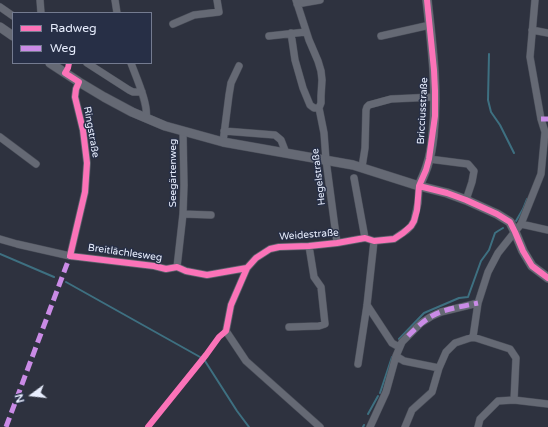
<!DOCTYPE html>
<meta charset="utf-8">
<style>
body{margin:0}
#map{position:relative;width:548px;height:427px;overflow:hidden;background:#2e323f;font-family:"Varela Round",sans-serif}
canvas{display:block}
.legend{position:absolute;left:12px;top:12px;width:140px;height:52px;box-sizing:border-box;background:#272f46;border:1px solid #747b90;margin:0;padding:5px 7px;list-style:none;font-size:12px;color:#e8eefe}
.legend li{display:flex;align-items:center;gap:8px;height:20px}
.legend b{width:20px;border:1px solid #747b90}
.north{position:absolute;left:12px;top:375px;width:40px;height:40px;-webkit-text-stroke:3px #272f46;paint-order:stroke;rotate:255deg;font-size:11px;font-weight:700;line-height:16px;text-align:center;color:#e8eefe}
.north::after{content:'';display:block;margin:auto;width:14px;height:18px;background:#e8eefe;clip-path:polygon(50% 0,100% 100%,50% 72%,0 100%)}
</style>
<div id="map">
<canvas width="548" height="427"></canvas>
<ul class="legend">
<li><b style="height:5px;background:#fb73b8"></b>Radweg</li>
<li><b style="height:5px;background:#ca8be6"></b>Weg</li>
</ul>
<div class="north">N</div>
</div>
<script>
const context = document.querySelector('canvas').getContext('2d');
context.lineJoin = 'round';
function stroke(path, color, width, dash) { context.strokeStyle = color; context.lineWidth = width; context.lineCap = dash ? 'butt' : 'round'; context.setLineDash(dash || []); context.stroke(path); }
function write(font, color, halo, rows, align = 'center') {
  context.font = font + ' "Varela Round",sans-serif'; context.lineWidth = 3; context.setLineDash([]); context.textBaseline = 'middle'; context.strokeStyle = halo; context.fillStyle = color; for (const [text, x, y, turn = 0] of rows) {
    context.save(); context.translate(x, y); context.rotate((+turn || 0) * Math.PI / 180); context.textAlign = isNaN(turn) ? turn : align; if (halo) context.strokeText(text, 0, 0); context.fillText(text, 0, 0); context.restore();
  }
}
const stream = new Path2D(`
 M489,54L488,100L491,112L500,125L514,153
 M516,221L523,209L527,199
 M0,254L54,277
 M66,282L200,357
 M399,339L424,313L459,298L468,297L481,261L489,250L495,233L498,231L503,228
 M205,361L237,411L249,427
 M380,393L392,357
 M368,414L378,396
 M363,427L364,425`);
const street = new Path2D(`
 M40,0L41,13
 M115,0L117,13
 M296,0L309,40L318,61L321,71L322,80L321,96V103L319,108L324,133L326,160L337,243
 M297,4L320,0
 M0,7L13,16
 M173,24L194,15L219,12L217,0
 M532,30L548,33
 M291,33L295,60L303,88L310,105L314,108H319
 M269,36L306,32
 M381,36L430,25
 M87,63L129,90L133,92H142
 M131,63C136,77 149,105 146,118
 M224,131L275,135L281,140L286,153
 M0,137L36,164
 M223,142L229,95L231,83L239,66
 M429,159L468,164L474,171L472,182L466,200
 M362,167L365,148L366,110L367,107L369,105L391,99L435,97
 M354,178L365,238
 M183,214L211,215
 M521,224L548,230
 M0,239L17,244L70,256L154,266L166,269L177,267L186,271L207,275L247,268
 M70,256L85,192L87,163L83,130L75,97L76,89L79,82
 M177,267L183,214L184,185L183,132
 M367,305L392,343L399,347
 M289,327L319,326L325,324L321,287L314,277L309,246
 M473,337L510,349L516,358L514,400
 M396,356L404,361L439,368
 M358,364L367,305L374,241
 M320,427L246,361L226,331L231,305L247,268L256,258L270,249L279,247L309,246L337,243L365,238L374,241L394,239L407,230L411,226L414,221L418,203L419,186
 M370,427L386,392L396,356L402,342L421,323L432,316L441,312L478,303
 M405,427L412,410L432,392L439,368L446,352L455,343L473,337L478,303L488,272L498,253L521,224L541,174L545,132L541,119L530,57L535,0
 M478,427L480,419L498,401L514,400L548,404`);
const secondary = new Path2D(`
 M0,27L13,36
 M50,63L79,82L104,97L132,112L165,126L223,142L353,165L419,186L447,193L466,200L497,214L510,222L515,232L523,251L532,266L548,278
 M419,186C422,179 426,171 428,163C431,154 432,145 433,136C438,90 432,45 427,0`);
const quiet = new Path2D(`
 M541,119H548
 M408,336C415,329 423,321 432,316C444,309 464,306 478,303
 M6,427L70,256`);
const cycleway = new Path2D(`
 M69,63L68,68L65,73L79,82L76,89L75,97L83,130L87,163L85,192L70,256L154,266L166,269L177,267L186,271L207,275L247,268
 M419,186L447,193L466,200L497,214L510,222L515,232L523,251L532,266L548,278
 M148,427L206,355L219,337L226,331L231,305L247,268L256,258L270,249L279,247L309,246L337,243L365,238L374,241L394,239L403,233L411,226L414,221L417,210L419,186L426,170L429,159L435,116V91L434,70L427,0`);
const streetNames = [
 ["Bricciusstraße",423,111,-87],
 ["Ringstraße",91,132,80],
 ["Seegärtenweg",173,173,-90],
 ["Hegelstraße",319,177,-97],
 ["Weidestraße",309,235,-4],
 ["Breitlächlesweg",125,253,8]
];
stroke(stream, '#3e7081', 2);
stroke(street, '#4a4e59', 8);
stroke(secondary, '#4a4e59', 10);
stroke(street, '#656974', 7);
stroke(secondary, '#656974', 9);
stroke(quiet, '#ca8be6', 5, [10, 5]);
stroke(cycleway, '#fb73b8', 6);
write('10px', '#e8eefe', '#272f46', streetNames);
</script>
